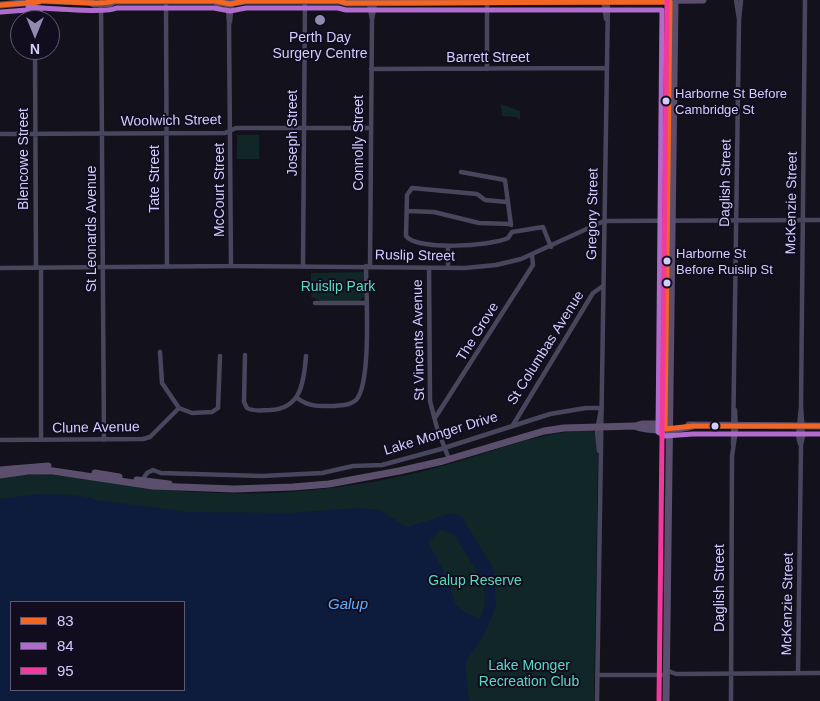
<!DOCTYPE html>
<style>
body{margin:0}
#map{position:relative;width:820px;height:701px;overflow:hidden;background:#13111b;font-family:Helvetica,sans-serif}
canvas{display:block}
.legend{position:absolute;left:10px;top:601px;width:175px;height:90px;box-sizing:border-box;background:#110d1f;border:1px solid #5f5978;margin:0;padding:6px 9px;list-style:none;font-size:15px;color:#d3ccfe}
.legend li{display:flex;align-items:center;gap:10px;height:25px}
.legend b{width:25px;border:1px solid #5f5978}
.north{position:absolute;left:10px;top:10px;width:50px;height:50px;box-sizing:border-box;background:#110d1f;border:1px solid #5f5978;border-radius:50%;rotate:180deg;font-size:14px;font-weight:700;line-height:20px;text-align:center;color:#d3ccfe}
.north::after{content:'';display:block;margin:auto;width:18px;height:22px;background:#908baf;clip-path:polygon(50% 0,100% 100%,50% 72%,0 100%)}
</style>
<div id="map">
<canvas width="820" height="701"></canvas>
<ul class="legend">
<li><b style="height:6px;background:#f26522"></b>83</li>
<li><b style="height:6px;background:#b06ccc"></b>84</li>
<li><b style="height:6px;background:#f13a9d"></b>95</li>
</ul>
<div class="north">N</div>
</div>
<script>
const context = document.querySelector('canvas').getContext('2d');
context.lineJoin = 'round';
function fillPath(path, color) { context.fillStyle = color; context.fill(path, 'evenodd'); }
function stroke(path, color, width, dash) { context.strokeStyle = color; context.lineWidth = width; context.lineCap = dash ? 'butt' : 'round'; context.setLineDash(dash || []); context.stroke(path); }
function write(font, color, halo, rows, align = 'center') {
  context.font = font + ' Helvetica,sans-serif'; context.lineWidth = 4; context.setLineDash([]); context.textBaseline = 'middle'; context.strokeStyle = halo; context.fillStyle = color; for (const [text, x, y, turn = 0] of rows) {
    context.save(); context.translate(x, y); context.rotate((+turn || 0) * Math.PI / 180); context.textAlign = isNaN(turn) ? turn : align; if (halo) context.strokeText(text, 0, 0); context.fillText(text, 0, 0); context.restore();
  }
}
const green = new Path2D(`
 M501,104L520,111V120L516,117L502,116Z
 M237,135H259V159H237Z
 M364,272V296L360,301H322L311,297V273Z
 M581,431H592L596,434L598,455L594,701H0V477C57,469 112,484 169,490C212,494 257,495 301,491C349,487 396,479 442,466C488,454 534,433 581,431ZM11,602H184V690H11Z`);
const water = new Path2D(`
 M37,494C53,495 81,493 95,500L189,512L291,513L357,508L379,510L407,527C422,523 437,517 453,513L462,517L494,570L496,606L486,631L465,663L469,701H0V499ZM441,530L455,535C467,562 497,585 480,618L466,613L456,605L447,578L428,542ZM11,602H184V690H11Z`);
const street = new Path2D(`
 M101,0L104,440
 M166,0L167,267
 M603,0L606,19
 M736,0L739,19
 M35,1V20
 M225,3L228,9L229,23L231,266
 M369,3L372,20L370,266
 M372,20L375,3
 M230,22L232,3
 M35,50L36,268
 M371,69L606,68
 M487,69V2
 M0,134L225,133L236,128H371
 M461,172L505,180L511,225
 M507,202L485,200L477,194L412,188L407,195L406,236C417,251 491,246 508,238L512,232
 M407,211L434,212L479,223L511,224
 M512,232L543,227L551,247
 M303,266L305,1
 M0,268L231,266L465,268L496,265L521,259L604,221L820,220
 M41,268V439
 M429,268L430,401L437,428L449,459
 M448,268V246
 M315,303H366
 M160,352L162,383L179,408L192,413L212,412L218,408L220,356
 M245,355L244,402L247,408C253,412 262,410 270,410C301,409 304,382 306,356
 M297,398C309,407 319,406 334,406C341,405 350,406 356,400C372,383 366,292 366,266
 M435,418L533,265L532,255
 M513,425L593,293L603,286
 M0,440L143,439L150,437L179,408
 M800,444L798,436L801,407
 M733,445L739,20L741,0
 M599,451L597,431L601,409
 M141,482L147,473L153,470L161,473L262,476L322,473L353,466L382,465L441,449L550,414L586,408H602
 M666,670L676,674L820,673
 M798,673L801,445L803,436L801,406L805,0
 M597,675H662
 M597,701L608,0
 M731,701L732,456L736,430L735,410`);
const primary = new Path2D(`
 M28,0L89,2L94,4H110L114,1H215L218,3H233L245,1H339L346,3L703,0
 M0,5L34,2
 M689,425L820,426
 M635,426L642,424H661
 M0,470L48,466
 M95,473L119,477
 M0,475L28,471H53L153,486L234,489L293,487L329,484L399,471L443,461L544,431L564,428L634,426C651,432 676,431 693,426
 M137,480L169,484
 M666,701L675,0`);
const bus1 = new Path2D(`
 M28,0C42,0 107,6 114,1H215L230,4L245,1H339L346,3L670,2
 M0,5L39,2
 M665,429L670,2
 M665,429L693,426H820`);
const bus2 = new Path2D(`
 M28,7C43,8 108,14 116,8H214L230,11L246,8H338L346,10H662L658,432L665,436L693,434H820
 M1,12L40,9`);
const bus3 = new Path2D(`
 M659,701L667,0`);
const markers = [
 [320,20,6,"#908baf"],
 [666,101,4.5,"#d3ccfe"],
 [667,261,4.5,"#d3ccfe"],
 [667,283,4.5,"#d3ccfe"],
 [715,426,4.5,"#d3ccfe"]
];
const busNames = [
 ["Harborne St Before",675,94],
 ["Cambridge St",675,110],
 ["Harborne St",676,254],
 ["Before Ruislip St",676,270]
];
const poiNames = [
 ["Perth Day",320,38],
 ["Surgery Centre",320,54]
];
const streetNames = [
 ["Barrett Street",488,58],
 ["Woolwich Street",171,121,-1],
 ["Joseph Street",293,133,-90],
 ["Connolly Street",359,143,-90],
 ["Blencowe Street",24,159,-90],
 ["Tate Street",155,179,-90],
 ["Daglish Street",726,183,-89],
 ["McCourt Street",220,190,-90],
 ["McKenzie Street",792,203,-89],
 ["Gregory Street",593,214,-89],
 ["St Leonards Avenue",92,229,-90],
 ["Ruslip Street",415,256,1],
 ["The Grove",478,332,-58],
 ["St Vincents Avenue",419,340,-91],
 ["St Columbas Avenue",546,348,-58],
 ["Clune Avenue",96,428,-1],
 ["Lake Monger Drive",441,434,-17],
 ["Daglish Street",720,588,-90],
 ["McKenzie Street",788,604,-89]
];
const parkNames = [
 ["Ruislip Park",338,287],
 ["Galup Reserve",475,581],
 ["Lake Monger",529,666],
 ["Recreation Club",529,682]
];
const waterNames = [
 ["Galup",348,605]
];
fillPath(green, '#102627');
fillPath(water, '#0d1c3c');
stroke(street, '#48465c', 4.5);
stroke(primary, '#5c4f6d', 7);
stroke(bus1, '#f26522', 5);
stroke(bus2, '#b06ccc', 5);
stroke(bus3, '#f13a9d', 5);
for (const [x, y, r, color] of markers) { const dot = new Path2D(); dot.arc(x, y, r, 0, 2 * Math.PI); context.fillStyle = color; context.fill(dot); stroke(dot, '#110d1f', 2); }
write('13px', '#d3ccfe', '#110d1f', busNames, 'left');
write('14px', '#d3ccfe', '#110d1f', poiNames);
write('14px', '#d3ccfe', '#110d1f', streetNames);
write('14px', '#5adbc0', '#110d1f', parkNames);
write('italic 15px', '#5dacfb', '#110d1f', waterNames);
</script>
